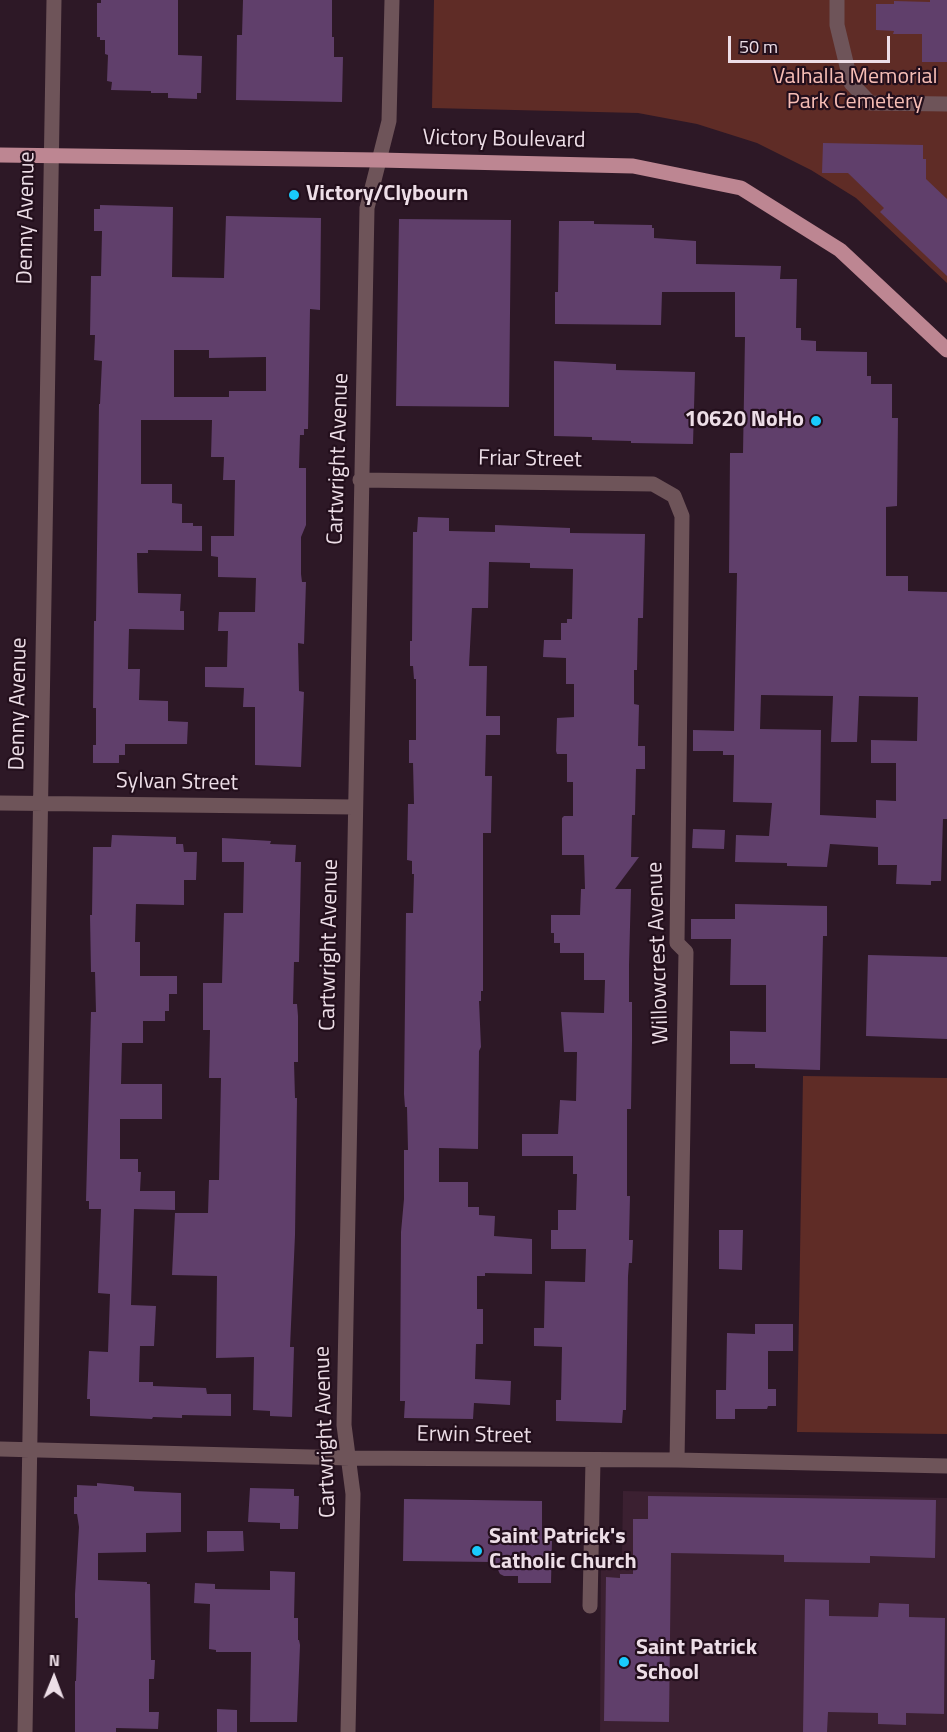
<!DOCTYPE html>
<style>
body{margin:0}
#map{position:relative;width:947px;height:1732px;overflow:hidden;background:#2d1826;font-family:"Titillium Web",sans-serif}
canvas{display:block}
.north{position:absolute;left:24px;top:1648px;width:60px;height:60px;-webkit-text-stroke:4px #230f1c;paint-order:stroke;rotate:1deg;font-size:16px;font-weight:700;line-height:24px;text-align:center;color:#eddee7}
.north::after{content:'';display:block;margin:auto;width:21px;height:27px;background:#eddee7;clip-path:polygon(50% 0,100% 100%,50% 72%,0 100%)}
.scale{position:absolute;left:728px;top:36px;width:162px;height:27px;box-sizing:border-box;border:3px solid #eddee7;border-top:0;padding-left:8px;font-size:18px;line-height:21px;white-space:nowrap;color:#eddee7;-webkit-text-stroke:4px #230f1c;paint-order:stroke}
</style>
<div id="map">
<canvas width="947" height="1732"></canvas>
<div class="north">N</div>
<div class="scale">50 m</div>
</div>
<script>
const context = document.querySelector('canvas').getContext('2d');
context.lineJoin = 'round';
function fillPath(path, color) { context.fillStyle = color; context.fill(path, 'evenodd'); }
function stroke(path, color, width, dash) { context.strokeStyle = color; context.lineWidth = width; context.lineCap = dash ? 'butt' : 'round'; context.setLineDash(dash || []); context.stroke(path); }
function write(font, color, halo, rows, align = 'center') {
  context.font = font + ' "Titillium Web",sans-serif'; context.lineWidth = 4.5; context.setLineDash([]); context.textBaseline = 'middle'; context.strokeStyle = halo; context.fillStyle = color; for (const [text, x, y, turn = 0] of rows) {
    context.save(); context.translate(x, y); context.rotate((+turn || 0) * Math.PI / 180); context.textAlign = isNaN(turn) ? turn : align; if (halo) context.strokeText(text, 0, 0); context.fillText(text, 0, 0); context.restore();
  }
}
const built = new Path2D(`
 M623,1491L947,1498V1732H600L601,1555H622Z`);
const green = new Path2D(`
 M434,0H947V283L856,198L811,170L757,143L697,124L638,113L432,108Z
 M803,1076L947,1078V1434L797,1432Z`);
const building = new Path2D(`
 M101,0H178V55L202,56L201,93H197V99L168,98V93H151V91L111,90L112,82L107,81L108,55L105,54V40H100V37H97V3H101Z
 M243,0H332V37H334V57H343L342,102L236,100L237,35H242Z
 M930,0H947V62H922V34H893L894,31L876,30V4H894V1L930,2Z
 M823,143L923,145V159H926V179L947,199V276L880,212L884,208L848,173H822Z
 M100,205L173,207L172,277L224,278L226,216L321,218L320,310L310,309L308,429H304V435H300L299,468H306V525L301,537V574L302,582H306L304,644L298,643L299,691L304,692L301,767L255,765V707H243L244,688L205,687V667H227L228,631H218L219,612H255L256,578L218,577V557L211,556V536H234L235,480H223L224,457H211L212,420H141V484H172V503L182,504V523H193V526H202V551L148,550V553H137L138,593L181,594L180,611H184V630L129,629L128,669H140L139,700L168,701V721L188,722L187,744H125V755H119V763H93V745H96V708H93L94,621H96L99,404H100L102,361L94,360L95,335H90L91,276H101L102,231H94V209H100ZM174,350H209V358L266,357V391H229V397H174Z
 M399,219L511,220L509,407L396,406Z
 M559,221H594V224L652,225V228H654V238L696,241V264L781,266L780,279H797L796,328H801V340L816,341V351L867,352V376H871V384H892V418H898L897,506L886,507V576H908V591L947,592V819H943L941,881H931V885L896,884L897,865H878V847L830,844L827,867L787,866V863L735,862L736,835L769,836L772,803L733,802L734,755H723V751H693V730L734,731L737,573H729L730,453H743L745,337H735V292H662L661,325L555,324V292H558ZM761,695L833,696L831,742H857L859,696L918,697L917,741L871,740V763H896V801L876,800V818L820,815L821,730L760,729Z
 M554,361L616,364V370L695,372L693,444L631,443V441L592,440V437L554,436Z
 M418,517L449,518V531L495,532V525L570,528V533L645,534L643,618H638L637,670H634V704L639,705L638,746H645V769H636L635,815H632L631,857H639L615,889H631L629,965V1002H632V1041L631,1109H627V1196H630L629,1240H633L632,1263H629L628,1276L626,1410H623L622,1423L556,1421V1400H561L562,1347L534,1346V1328H544L545,1281L585,1282L586,1249H551V1230H558V1210H576L577,1174H573V1156H522V1134H558L560,1100L576,1101L577,1052H564L561,1012L604,1013L605,980H584V953H560V943H554V933H551V915H580L581,889H585L584,855H562V818L564,816H573V782H567V754H557L556,751L557,718L574,717V684H566V658L543,657L544,640H561V623H567V619H572L573,569L530,568V563L489,562L488,608H472L469,666H487L486,716H500V735H486L485,776H492L491,833H483V991H481V1001H479L481,1047L479,1051L478,1149L439,1148V1182H468V1207H479V1215L495,1216L494,1236L532,1239V1274L485,1273V1276H477V1309H483V1344H476L475,1379L511,1381L510,1405L474,1403L473,1419L404,1418L405,1401H400L401,1232L404,1199V1150H408L407,1107H405L404,1094L406,913H413L414,874H412V861L407,860L408,804H414L413,763H409V740H416V679H414L413,666H410V641H412L413,532H417Z
 M693,829L725,830L724,849L692,848Z
 M112,835L176,837V844H183L184,852H197L196,880H184V905L136,904L135,942H140V976H177V994H169V1011H165V1021H143V1043H122L121,1084H162V1119H120V1159H138V1172H141L140,1191H175V1210L134,1209L131,1305L156,1306L154,1346H140L139,1382H153V1386L206,1388L207,1394H231V1416L182,1415V1418L153,1417L152,1419L90,1416V1399H87L89,1351L108,1352L110,1294L98,1293L101,1209H89V1201H86L91,1012H96L95,972H91L90,915H92L93,847H111Z
 M222,838L271,841L270,844L296,845L295,862H301L299,962H294L293,1004H297L298,1016V1062H294L295,1098H297L295,1235L290,1347H294L292,1417L270,1416V1411L253,1410L254,1357L216,1358L217,1276L172,1275L175,1213H208L209,1180H219L221,1078H209L210,1030H203V983H222L224,913H243L244,862H222Z
 M735,904L827,906V936H823L820,1070L755,1068V1064H730V1031L766,1032V985H730L731,939H691V919H735Z
 M868,955L947,957V1039L866,1036Z
 M719,1230H743L742,1270L719,1269Z
 M755,1324H793V1351H768V1389H776V1406H768L767,1409H735V1419H716V1390H726L727,1333L755,1334Z
 M97,1483L131,1486L134,1487V1491L181,1493V1532L146,1533V1552L98,1553V1580L147,1582V1584H150L151,1660H155L154,1679H149V1712H159L158,1729L116,1728V1732H75V1681H76L78,1618H75V1594L79,1527L77,1514H74V1497H77V1485L97,1486Z
 M250,1488L294,1489V1496H299L298,1529H280V1523L248,1522Z
 M648,1496L936,1500L935,1558L870,1556V1563L784,1562V1555L671,1553L669,1722L604,1721L606,1577L620,1578V1574H633V1519H648Z
 M404,1499L542,1501V1540L552,1541L551,1583H518V1576H504L500,1574L494,1562L403,1561Z
 M207,1531H243L244,1551L207,1552Z
 M270,1571L295,1572L294,1618H298V1640H299L300,1645L297,1722H250L251,1652H216V1650L209,1649L210,1604L194,1603L195,1583L215,1584V1589L270,1590Z
 M805,1599L829,1600V1616L878,1617L879,1603L909,1604V1617L945,1618L944,1714L906,1713V1725L878,1724V1713L828,1712L827,1732H803Z
 M217,1709L237,1710V1732H217Z`);
const minor = new Path2D(`
 M837,0V25L851,83L870,103L947,104
 M360,480L653,484L674,496L682,516L677,943L686,952L677,1460
 M0,803L354,807
 M0,1449L350,1458L677,1460L947,1466
 M590,1606L593,1460
 M25,1732L54,0
 M348,1732L353,1494L344,1425L367,208L389,121L392,0`);
const major = new Path2D(`
 M0,155L379,160L633,166L741,188L840,250L947,350`);
const markers = [
 [294,195,6,"#19cafc"],
 [816,421,6,"#19cafc"],
 [477,1551,6,"#19cafc"],
 [624,1662,6,"#19cafc"]
];
const parkNames = [
 ["Valhalla Memorial",855,78],
 ["Park Cemetery",855,103]
];
const streetNames = [
 ["Victory Boulevard",504,140,1],
 ["Denny Avenue",27,218,-89],
 ["Cartwright Avenue",339,459,-88],
 ["Friar Street",530,460,1],
 ["Denny Avenue",19,704,-89],
 ["Sylvan Street",177,783,1],
 ["Cartwright Avenue",330,945,-89],
 ["Willowcrest Avenue",659,953,-92],
 ["Cartwright Avenue",326,1432,-92],
 ["Erwin Street",474,1436,1]
];
const poiNames = [
 ["Victory/Clybourn",306,195],
 ["10620 NoHo",804,421,"right"],
 ["Saint Patrick's",489,1538],
 ["Catholic Church",489,1563],
 ["Saint Patrick",636,1649],
 ["School",636,1674]
];
fillPath(built, '#3b2031');
fillPath(green, '#5f2c26');
fillPath(building, '#603f6b');
stroke(minor, '#6e5459', 15);
stroke(major, '#bd8692', 15);
for (const [x, y, r, color] of markers) { const dot = new Path2D(); dot.arc(x, y, r, 0, 2 * Math.PI); context.fillStyle = color; context.fill(dot); stroke(dot, '#230f1c', 2); }
write('22px', '#f6bdb5', '#230f1c', parkNames);
write('22px', '#eddee7', '#230f1c', streetNames);
write('bold 22px', '#eddee7', '#230f1c', poiNames, 'left');
</script>
